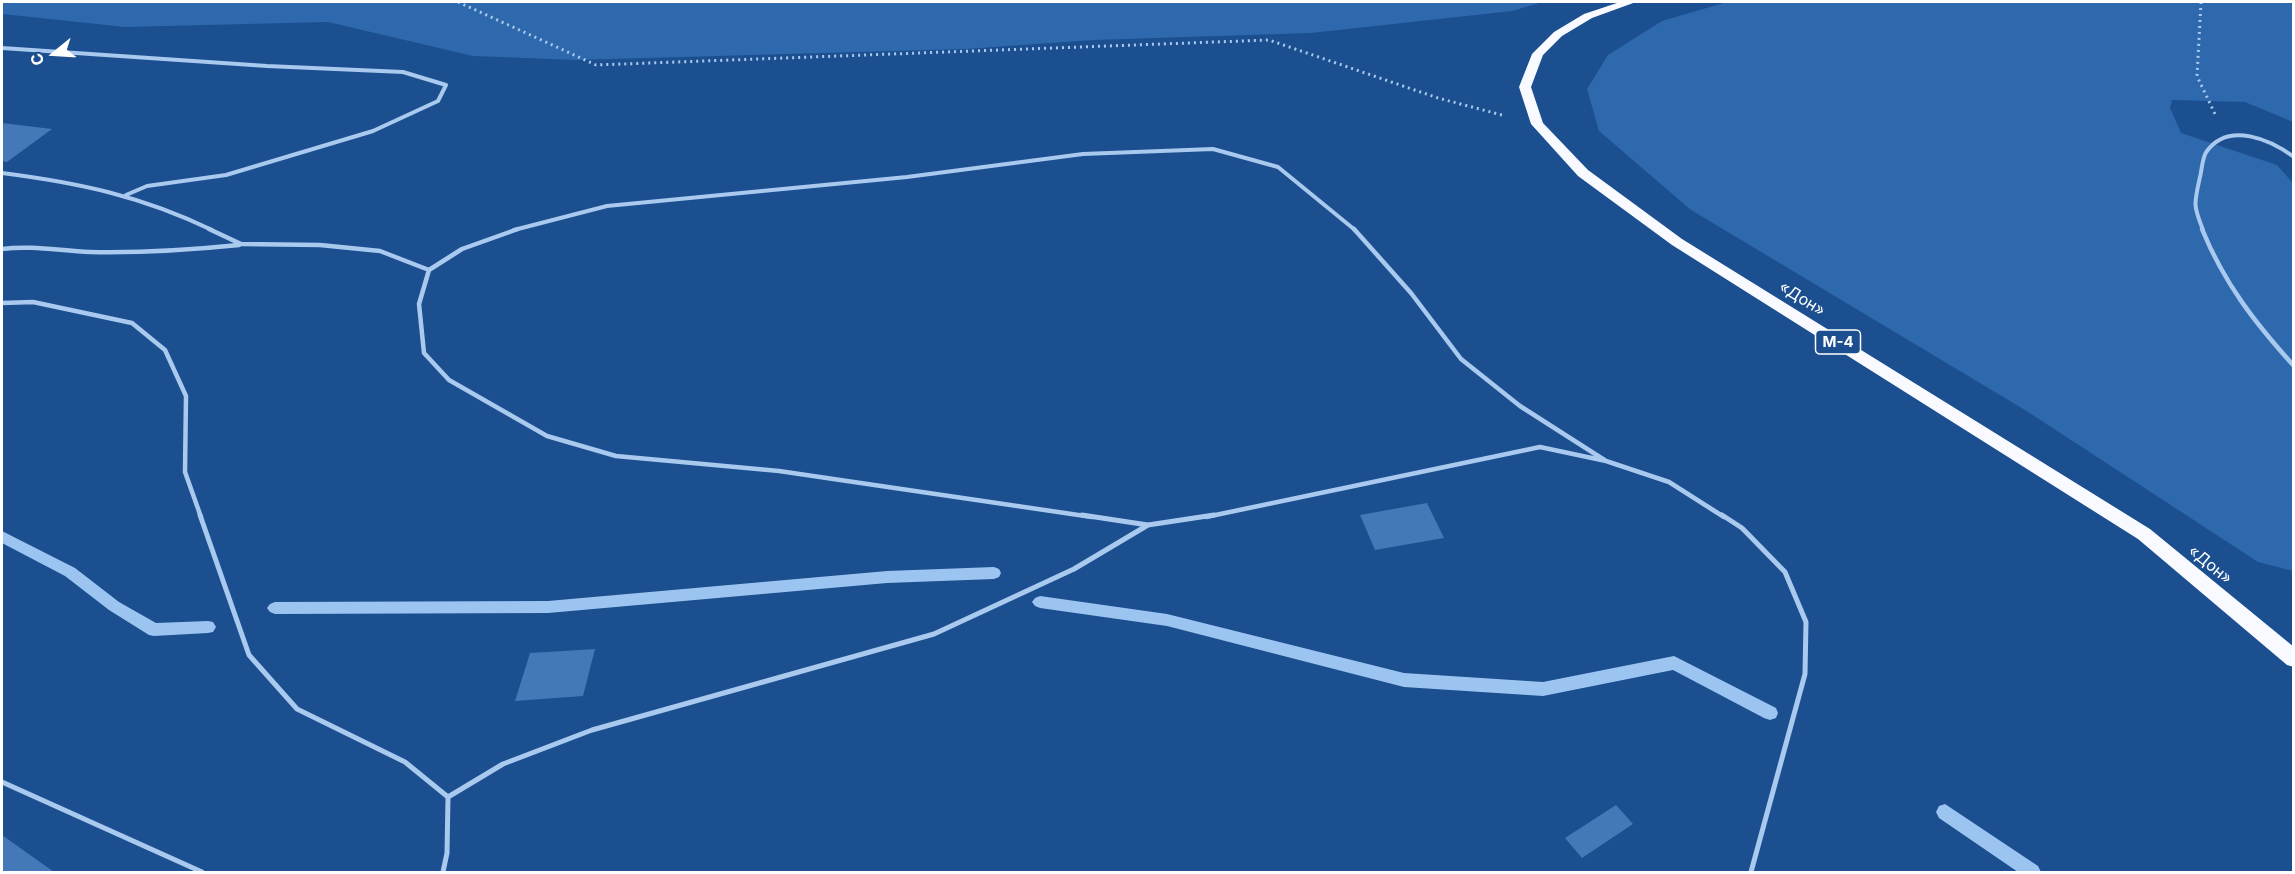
<!DOCTYPE html>
<meta charset="utf-8">
<style>
body{margin:0}
#map{position:relative;width:2295px;height:874px;overflow:hidden;background:#1b4f8f;font-family:Inter,sans-serif}
canvas{display:block}
.frame{position:absolute;inset:0;border:3px solid #fff;pointer-events:none}
.north{position:absolute;left:24px;top:24px;width:60px;height:60px;-webkit-text-stroke:4px #1b4f8f;paint-order:stroke;rotate:252deg;font-size:16px;font-weight:700;line-height:24px;text-align:center;color:#fff}
.north::after{content:'';display:block;margin:auto;width:21px;height:27px;background:#fff;clip-path:polygon(50% 0,100% 100%,50% 72%,0 100%)}
</style>
<div id="map">
<canvas width="2295" height="874"></canvas>
<div class="frame"></div>
<div class="north">С</div>
</div>
<script>
const context = document.querySelector('canvas').getContext('2d');
context.lineJoin = 'round';
function fillPath(path, color) { context.fillStyle = color; context.fill(path, 'evenodd'); }
function stroke(path, color, width, dash) { context.strokeStyle = color; context.lineWidth = width; context.lineCap = dash ? 'butt' : 'round'; context.setLineDash(dash || []); context.stroke(path); }
function write(font, color, halo, rows, align = 'center') {
  context.font = font + ' Inter,sans-serif'; context.lineWidth = 4.5; context.setLineDash([]); context.textBaseline = 'middle'; context.strokeStyle = halo; context.fillStyle = color; for (const [text, x, y, turn = 0] of rows) {
    context.save(); context.translate(x, y); context.rotate((+turn || 0) * Math.PI / 180); context.textAlign = isNaN(turn) ? turn : align; if (halo) context.strokeText(text, 0, 0); context.fillText(text, 0, 0); context.restore();
  }
}
const green = new Path2D(`
 M2,2H1543L1512,11L1311,33L1094,40L965,49L576,60L473,56L328,22L125,27L2,14Z
 M1727,2H2293V122L2245,102L2172,100L2170,108L2181,133L2277,165L2293,183V571L2258,562L2025,410L1691,210L1599,131L1587,89L1608,55L1662,21Z`);
const stream = new Path2D(`
 M2,531L75,568L119,602L156,623L208,621L213,622L216,627L213,632L208,633L154,636L149,635L109,610L65,576L2,543Z
 M994,567L999,569L1001,573L999,577L994,579L887,583L548,613L275,614L270,612L267,608L270,604L275,602L548,601L887,571Z
 M1040,596L1167,614L1404,673L1543,682L1674,656L1776,708L1778,713L1776,718L1770,720L1764,718L1673,670L1543,696L1404,687L1167,626L1040,608L1035,606L1032,602L1035,598Z
 M1945,804L2038,866L2041,872H2018L1939,818L1936,812L1939,806Z`);
const building = new Path2D(`
 M2,123L52,129L7,162L2,161Z
 M1427,503L1444,538L1375,550L1360,515Z
 M595,649L583,696L515,701L530,653Z
 M1616,805L1633,824L1582,858L1565,838Z
 M2,835L54,872H2Z`);
const path = new Path2D(`
 M458,2L596,65L1269,40L1438,98L1502,115
 M2201,2L2197,76L2215,114`);
const serviceFar2 = new Path2D(`
 M2,48L267,66L403,72L446,85L438,101L373,131L226,175L147,186L126,195
 M2,173C80,183 141,196 212,230
 M514,230L607,206L907,177L1083,154L1213,149L1278,167L1355,230
 M2203,230C2193,205 2194,204 2200,177C2202,170 2202,157 2207,151C2229,121 2271,140 2294,157`);
const serviceFar1 = new Path2D(`
 M209,229L241,244L320,245L380,251L429,270
 M518,229L462,249L429,270L419,304L424,353L449,380L547,436L616,456L779,471L1092,517
 M1354,229L1411,293L1461,359L1520,406L1606,461
 M2202,229C2224,283 2255,323 2294,366
 M2,249C32,245 60,251 90,252C140,253 190,250 239,245
 M2,303L33,302L132,323L165,350L186,396L185,472L201,517
 M1606,461L1669,482L1724,517
 M1206,517L1540,447L1606,461`);
const service = new Path2D(`
 M200,515L249,655L297,709L405,762L448,797L447,853L443,872
 M1082,515L1148,525L1214,515
 M1722,515L1742,528L1785,572L1806,622L1805,674L1751,872
 M2,782L202,872
 M448,797L503,764L592,730L934,634L1074,569L1148,525`);
const trunk = new Path2D(`
 M1620,2H1636L1592,18L1562,36L1543,55L1531,87L1543,123L1588,170L1682,239L2150,529L2294,647V667L2287,665L2138,539L1672,245L1578,176L1531,124L1519,87L1532,54L1554,32L1584,14Z`);
const shields = [
 [1838,342,45]
];
const shieldNames = [
 ["М-4",1838,342]
];
const streetNames = [
 ["«Дон»",1802,299,32],
 ["«Дон»",2210,565,39]
];
fillPath(green, '#2e69ad');
fillPath(stream, '#9cc4f0');
fillPath(building, '#4478b7');
stroke(path, '#a9c9ee', 3, [2, 4]);
stroke(serviceFar2, '#a9c9ee', 4);
stroke(serviceFar1, '#a9c9ee', 4.5);
stroke(service, '#a9c9ee', 5);
fillPath(trunk, '#f8faff');
for (const [x, y, w] of shields) { const box = new Path2D(); box.roundRect(x - w / 2, y - 12, w, 24, 4.5); context.fillStyle = '#1b4f8f'; context.fill(box); stroke(box, '#fff', 1.5); }
write('bold 15px', '#fff', null, shieldNames);
write('16px', '#fff', '#1b4f8f', streetNames);
</script>
